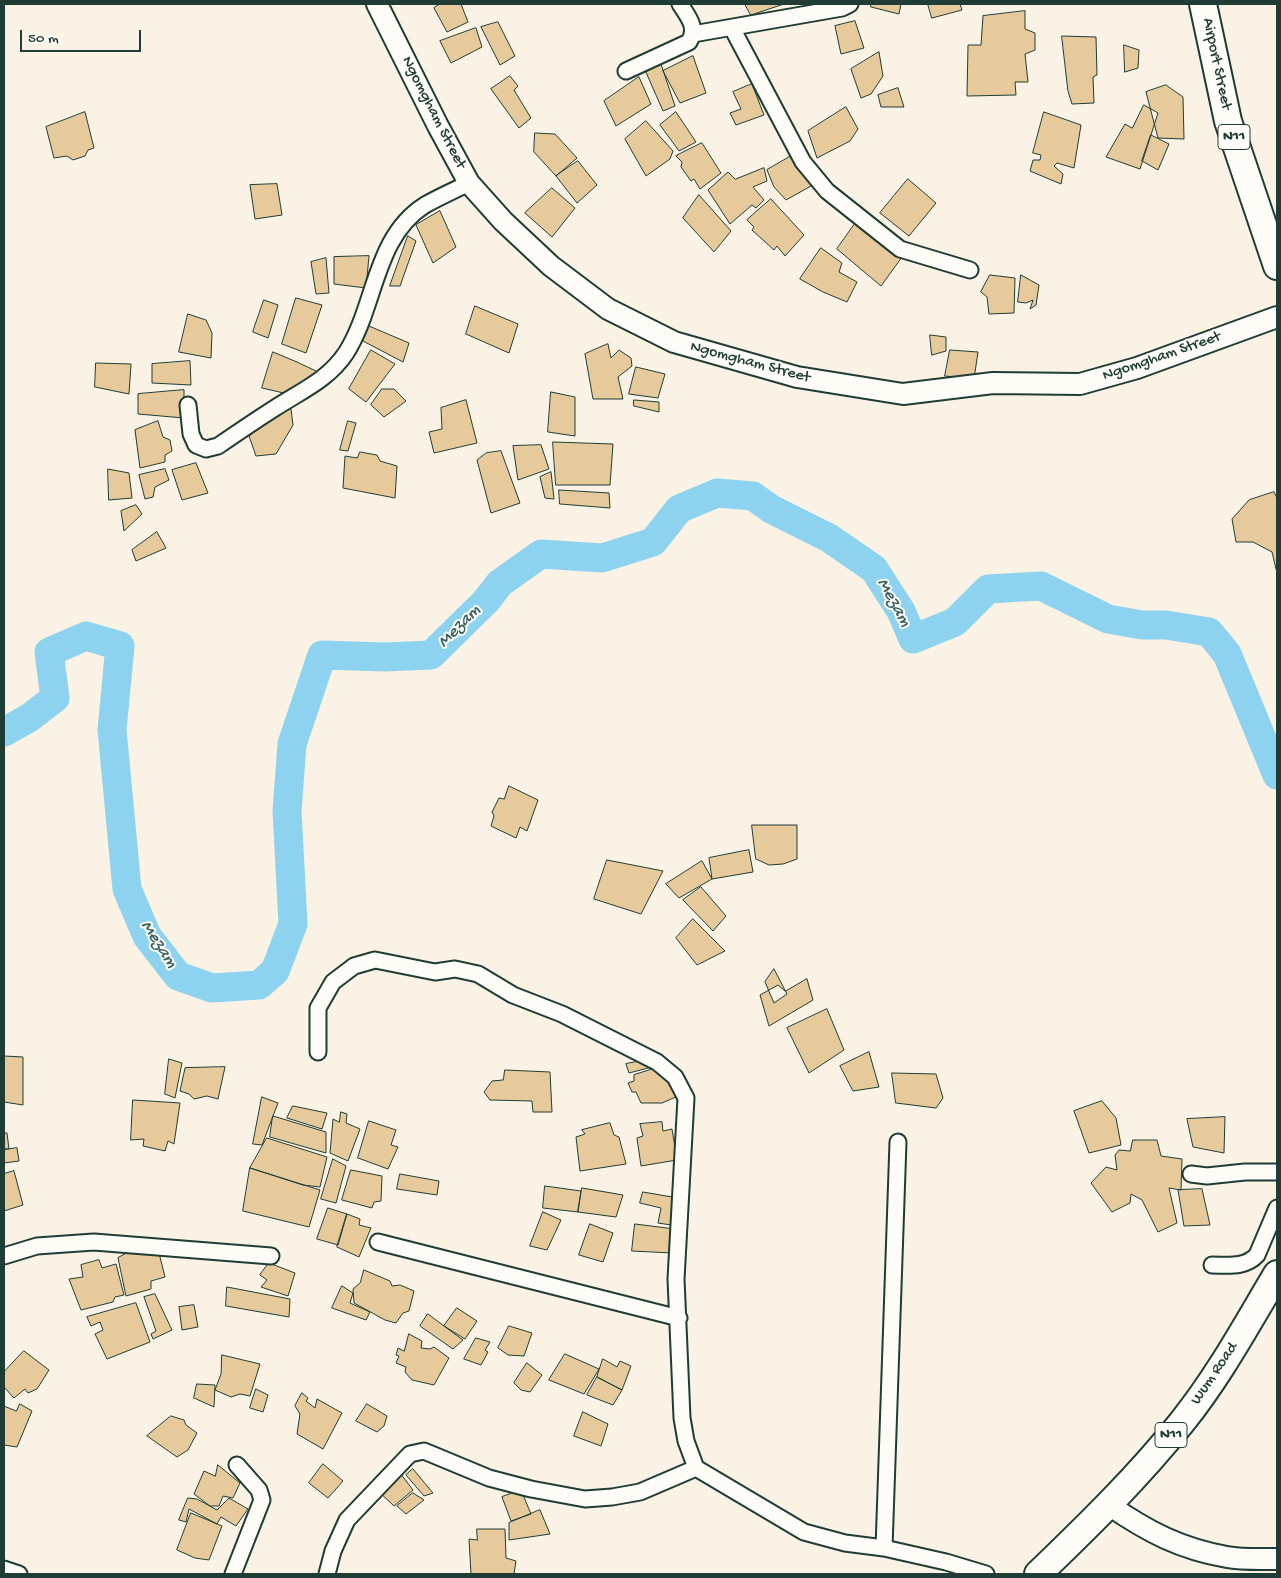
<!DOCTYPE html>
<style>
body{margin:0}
#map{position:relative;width:1281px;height:1578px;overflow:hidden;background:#f9f2e5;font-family:"Gochi Hand",sans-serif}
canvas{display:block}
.frame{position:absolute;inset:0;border:5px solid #1f3d34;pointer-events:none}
.scale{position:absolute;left:20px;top:30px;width:121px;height:22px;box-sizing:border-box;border:2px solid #1f3d34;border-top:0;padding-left:6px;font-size:15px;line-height:18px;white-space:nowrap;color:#1f3d34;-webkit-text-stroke:4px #fdfcf7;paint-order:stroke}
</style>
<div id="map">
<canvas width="1281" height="1578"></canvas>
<div class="frame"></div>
<div class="scale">50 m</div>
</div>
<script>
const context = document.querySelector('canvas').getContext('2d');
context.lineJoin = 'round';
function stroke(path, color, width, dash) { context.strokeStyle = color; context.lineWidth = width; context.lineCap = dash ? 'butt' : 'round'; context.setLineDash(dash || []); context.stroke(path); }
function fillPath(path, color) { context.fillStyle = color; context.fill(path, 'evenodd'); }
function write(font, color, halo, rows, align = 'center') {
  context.font = font + ' "Gochi Hand",sans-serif'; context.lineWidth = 4; context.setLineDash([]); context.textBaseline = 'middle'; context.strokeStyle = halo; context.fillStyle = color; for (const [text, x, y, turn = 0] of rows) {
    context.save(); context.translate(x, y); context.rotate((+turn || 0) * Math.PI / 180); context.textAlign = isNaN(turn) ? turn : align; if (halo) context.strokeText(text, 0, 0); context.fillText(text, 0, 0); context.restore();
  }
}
const river = new Path2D(`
 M4,732L29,718L55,698L49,652L86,636L120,646L112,730L127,889L147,936L178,976L212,988L259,985L275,971L293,924L287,811L292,744L322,655L385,657L431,655L486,601L500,583L541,554L602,558L653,542L679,509L717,493L753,496L771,509L829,538L874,569L901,611L913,639L955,622L988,589L1041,586L1108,619L1142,625H1166L1209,632L1227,654L1277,775`);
const building = new Path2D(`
 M440,4H461L468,22L447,32L434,8Z
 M745,4H784L751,15Z
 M871,4H901L899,14L871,7Z
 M928,4H960L962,10L932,18Z
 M1025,11V29L1035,33V50L1025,54L1028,82H1015L1016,95L967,96L968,45H981L983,16Z
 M855,21L864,48L841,54L835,26Z
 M498,22L515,56L500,65L481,27Z
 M476,28L482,47L451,63L440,41Z
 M1062,36L1096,37L1097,75L1093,77L1094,103L1072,104L1068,91Z
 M1124,45L1139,50L1138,68L1125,72Z
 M879,52L883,76L871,94L861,98L851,69Z
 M693,56L706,93L680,103L663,71Z
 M661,64L675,106L663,111L645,70Z
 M510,76L518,86L514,90L531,118L519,128L491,89Z
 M639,77L651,104L616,126L604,101Z
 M752,84L764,115L736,125L730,113L741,109L733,92Z
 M1166,85L1183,97L1184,139L1158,138L1146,92Z
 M898,88L904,107H881L878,95Z
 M1144,105L1158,113L1140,169L1106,157L1125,124L1132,128Z
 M846,107L858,129L850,141L817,158L808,131Z
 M85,112L94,148L88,150L85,156L73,160L67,156L54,158L46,127Z
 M676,112L696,142L679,151L660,125Z
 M1044,112L1081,125L1074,168L1057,163L1054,166L1063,174L1061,184L1030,171L1033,160H1040L1041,155L1033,153Z
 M646,121L673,151L670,159L646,176L625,139Z
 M535,133L555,134L577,158L556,176L534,152Z
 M1151,135L1169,144L1158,170L1142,161Z
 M702,143L721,173L700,189L694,179L691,181L681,167L682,162L676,156Z
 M793,155L810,178L811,186L786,200L774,187L767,170Z
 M578,161L597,185L577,203L556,176Z
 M764,168L767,181L753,187L764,200L756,208L752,205L730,224L708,190L728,172L735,179Z
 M908,179L936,203L909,236L880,213Z
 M277,184L282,215L255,219L250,185Z
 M552,188L575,208L552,237L525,213Z
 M699,195L731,231L714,252L683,218Z
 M771,199L804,235L785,256L777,246L774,250L752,230L754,227L747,220Z
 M440,211L456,247L433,263L416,225Z
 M857,221L902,257L881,286L837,249Z
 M408,236L416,241L400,286H390Z
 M821,248L842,263L839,272L857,282L847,302L823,292L800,279Z
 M369,256L366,288L334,284V257Z
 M326,258L329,293L316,294L311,262Z
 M990,275L1015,278L1014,313L989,314L987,297L981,292Z
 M1021,275L1039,285L1036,305L1030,309L1033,300L1026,303L1018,302Z
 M296,298L322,305L306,353L282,344Z
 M264,300L278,305L268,338L253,332Z
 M475,306L518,324L509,353L466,334Z
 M188,314L206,320L212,333L211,358L179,352Z
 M369,326L409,343L403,362L363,341Z
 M930,335L946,337V351L932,355Z
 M608,344L611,358L619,350L631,358L632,366L618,377L623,399H593L585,354Z
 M371,350L395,364L366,402L349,389Z
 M950,350L978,352L974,379L945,376Z
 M273,352L297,362L318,372L288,394L262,388Z
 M190,361L191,385L152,383V364Z
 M96,363L131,364L129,394L95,387Z
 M636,367L665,374L658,398L629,394Z
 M382,389H394L406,401L384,417L371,405Z
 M184,390V418L138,414V394Z
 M551,392L575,397V436L548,432Z
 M466,400L477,443L434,453L429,432L442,429L441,408Z
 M634,400L659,402V412L634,406Z
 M291,409L293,425L276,454L256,456L249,436L274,416Z
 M158,421L163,437L170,440L172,451L165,455V462L140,468L135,430Z
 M348,421L356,423L348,451L340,450Z
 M553,442L613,444L610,485H556Z
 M541,445L549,469L518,480L513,446Z
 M501,451L520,503L491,513L477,460L486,453Z
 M360,452L377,455L380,461L397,466L395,498L343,488L345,456L357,458Z
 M196,463L208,493L182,500L172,470Z
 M108,469L129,473L132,498L109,500Z
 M165,469L169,480L155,487L153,497L145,499L139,475Z
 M551,472L554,499L545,498L540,477Z
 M559,490L609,493L610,508L560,504Z
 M1274,492L1277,498V573L1272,552L1253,542H1236L1232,519L1249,500Z
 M136,505L142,514L124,531L121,511Z
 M157,532L166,548L136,561L132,550Z
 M509,786L538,800L527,831L520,827L516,838L491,826L494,816L492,812L499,798L504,799Z
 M752,825H797V859L783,864L769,865L756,859Z
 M749,850L753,872L712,879L709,858Z
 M607,860L663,871L641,914L594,899Z
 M702,861L712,879L679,898L666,884Z
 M701,887L726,916L713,931L683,900Z
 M693,919L725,951L697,965L676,938Z
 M774,969L787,994L774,1003L765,982Z
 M807,979L813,1000L769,1026L760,995L778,985L785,991Z
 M827,1009L844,1050L809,1073L787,1028Z
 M869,1052L879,1087L853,1091L840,1066Z
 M4,1056L23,1057V1105L4,1102Z
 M169,1059L182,1063L175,1098L165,1094Z
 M646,1060L652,1067L629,1073L626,1064Z
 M225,1067L218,1099L207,1096L194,1099L189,1094L180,1091L185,1068Z
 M660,1067L678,1096L662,1103H641L636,1092H632L628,1083L634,1081V1075Z
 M505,1070L550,1072L552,1112H533L532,1101L490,1100L484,1092L492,1081L503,1080Z
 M892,1073L936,1074L943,1098L936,1108L896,1103Z
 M262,1097L278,1103L262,1145L253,1144Z
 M133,1100L180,1103L174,1144L168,1141L165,1151L143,1146L144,1139L131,1140Z
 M1102,1101L1116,1118L1121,1145L1089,1153L1074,1111Z
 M293,1106L327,1113L322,1129L287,1118Z
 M341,1112L347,1114L346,1123L360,1129L348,1161L330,1153L333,1119L339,1122Z
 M273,1116L326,1132V1153L270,1137Z
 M1225,1117L1224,1153L1193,1147L1187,1119Z
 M369,1121L396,1130L391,1145L398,1147L388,1169L358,1158Z
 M662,1122L663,1131L672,1129L677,1160L641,1166L637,1138L643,1136L640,1124Z
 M610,1123L614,1135L619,1137L626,1164L580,1171L576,1137L585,1134L582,1130Z
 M4,1133H7L9,1149H4Z
 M267,1138L327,1157L320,1187L303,1185L250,1168Z
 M1133,1140H1157L1161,1156L1182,1159L1181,1190L1169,1188L1177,1223L1158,1232L1142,1200L1131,1194L1130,1203L1112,1212L1091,1183L1106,1167L1117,1170L1115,1155L1119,1150L1130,1151Z
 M17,1148L19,1161L4,1163V1150Z
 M333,1159L346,1166L336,1203L321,1199Z
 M250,1168L320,1190L309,1227L243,1211Z
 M351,1170L382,1176L381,1201L374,1202L372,1208L342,1200Z
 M14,1171L23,1205L4,1211V1174Z
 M400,1174L439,1181L437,1195L397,1189Z
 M545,1186L581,1191L578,1212L543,1208Z
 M582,1188L623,1195L616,1217L578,1212Z
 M1202,1189L1210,1225L1184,1226L1178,1190Z
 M643,1192L678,1198L671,1225L658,1223L661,1208L640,1203Z
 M328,1208L347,1214L338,1245L317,1239Z
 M543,1212L561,1220L547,1250L530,1246Z
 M347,1214L360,1219L359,1225L371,1228L359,1257L337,1247Z
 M590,1224L613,1233L603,1262L579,1255Z
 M635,1224L675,1229L672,1253L632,1251Z
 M138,1247L158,1249L165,1277L151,1281V1289L126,1296L118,1258Z
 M99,1260L102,1268L116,1264L124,1295L115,1297L113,1302L81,1310L69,1279L83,1277L81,1265Z
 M269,1263L295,1273L288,1296L261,1287L267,1280L260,1275Z
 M364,1270L390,1281L392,1286L400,1285L414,1291L409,1311L403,1313L396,1323L385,1320L354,1303L353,1289L360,1283Z
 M342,1286L353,1293L350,1303L370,1312L366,1320L332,1308Z
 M227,1287L290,1299L289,1317L226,1306Z
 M155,1294L172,1330L153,1339L151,1334L156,1331L144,1297Z
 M136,1303L150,1342L107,1359L95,1334L103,1330L100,1322L91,1326L87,1317Z
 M194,1305L198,1327L182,1330L179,1307Z
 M457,1308L477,1321L465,1339L444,1326Z
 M428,1314L444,1326L463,1340L453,1349L420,1326Z
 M509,1326L532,1333L524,1356L508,1355L498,1348Z
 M409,1334L422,1341L421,1348L430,1349L434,1347L449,1358L434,1385L412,1380L405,1372L406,1367L396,1363L399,1356L396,1355L398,1348L404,1351Z
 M476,1338L490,1342L485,1350L488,1352L481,1365L464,1359Z
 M24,1351L49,1370L37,1389L28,1393L25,1389L14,1398L4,1387V1372Z
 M565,1354L599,1369L584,1394L549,1380Z
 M222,1355L260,1364L250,1396L240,1394L231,1397L215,1390L221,1374Z
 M603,1359L617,1367L620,1361L631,1366L622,1390L597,1377Z
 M527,1363L542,1375L530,1392L521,1390L514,1383Z
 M597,1377L622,1390L613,1405L587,1395Z
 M197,1384L215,1385L214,1407L194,1398Z
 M256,1389L268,1395L263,1412L250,1408Z
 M302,1393L308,1398L306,1401L315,1408L317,1399L342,1413L323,1449L297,1434L300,1414L295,1406Z
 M20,1404L32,1411L17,1447L4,1445V1406L16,1411Z
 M367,1404L387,1416L384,1426L377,1432L356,1421Z
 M583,1412L608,1424L601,1446L574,1436Z
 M171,1416L184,1420L186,1425L197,1433L188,1450L177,1457L147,1436Z
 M323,1464L343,1481L328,1498L309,1483Z
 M218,1465L240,1483L233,1498L223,1496L219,1506H210L194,1494L204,1471L215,1476Z
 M397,1469L413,1490L394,1506L377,1490Z
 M413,1469L433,1493L424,1496L406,1475Z
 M521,1490L531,1514L511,1521L502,1497Z
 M413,1493L424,1500L406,1514L397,1506Z
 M188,1498L197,1499L217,1510L229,1498L248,1509L236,1526L221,1517L217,1524L189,1509L186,1522L179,1520Z
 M540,1510L550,1534L509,1540V1523Z
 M191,1513L222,1526L209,1560L195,1558L177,1550Z
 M477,1529H505L506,1558L516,1561L514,1574H471L469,1539L477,1540Z`);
const street = new Path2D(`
 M732,28L803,162L827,191L900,249L970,270
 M693,34L842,8L850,4
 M626,71L689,42C698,27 688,17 680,4
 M188,405L191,434L196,445L206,449L218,446C237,433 256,420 275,408C301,391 328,380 346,353C376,306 374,237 425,205C439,197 455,190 469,183
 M318,1052V1008L333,982L354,966L375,960L435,972L455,969L478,974L513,995L562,1014L657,1062L675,1077L686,1098L676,1279L682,1418L686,1441L696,1468L804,1532L845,1543L884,1548L946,1562L986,1574
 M1191,1174L1207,1176L1245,1172H1277
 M378,1242L679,1318
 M4,1256L37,1246L94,1242L271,1256
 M1212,1265C1228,1265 1245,1268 1257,1255L1277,1208
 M884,1548L898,1142
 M4,1569L19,1574
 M233,1574L262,1500L259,1490L237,1465
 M327,1574L333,1551L347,1520L410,1454L424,1451L489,1478L531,1489L585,1499L612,1497L640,1492L696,1468`);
const secondary = new Path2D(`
 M377,4L438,126L469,183L503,221L551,266L608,309L674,342L797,377L903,394L993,383L1080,384L1137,368L1277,317
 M1109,1505C1148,1532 1181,1549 1227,1557C1243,1560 1261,1559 1277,1559`);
const highway = new Path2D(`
 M1203,4L1228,121L1277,266
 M1038,1574C1088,1526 1138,1477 1182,1422C1219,1376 1247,1324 1277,1274`);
const shields = [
 [1234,137,32],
 [1171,1435,32]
];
const shieldNames = [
 ["N11",1234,137],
 ["N11",1171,1435]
];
const streetNames = [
 ["Airport Street",1216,64,78],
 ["Ngomgham Street",433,113,63],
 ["Ngomgham Street",1162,357,-19],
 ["Ngomgham Street",750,363,15],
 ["Wum Road",1215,1374,-56]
];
const waterNames = [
 ["Mezam",893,603,61],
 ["Mezam",460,627,-45],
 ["Mezam",158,945,57]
];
stroke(river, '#8dd2ee', 29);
fillPath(building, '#e7ca9b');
stroke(building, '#1f3d34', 1);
stroke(street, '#1f3d34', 19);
stroke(secondary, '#1f3d34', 24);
stroke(highway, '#1f3d34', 30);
stroke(street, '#fdfcf7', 15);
stroke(secondary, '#fdfcf7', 20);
stroke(highway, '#fdfcf7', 26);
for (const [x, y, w] of shields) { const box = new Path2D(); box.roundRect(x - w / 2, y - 12.5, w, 25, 4); context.fillStyle = '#fdfcf7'; context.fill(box); stroke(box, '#1f3d34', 1); }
write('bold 15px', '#1f3d34', null, shieldNames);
write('16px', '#1f3d34', '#fdfcf7', streetNames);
write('italic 18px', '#3a6262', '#fdfcf7', waterNames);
</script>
